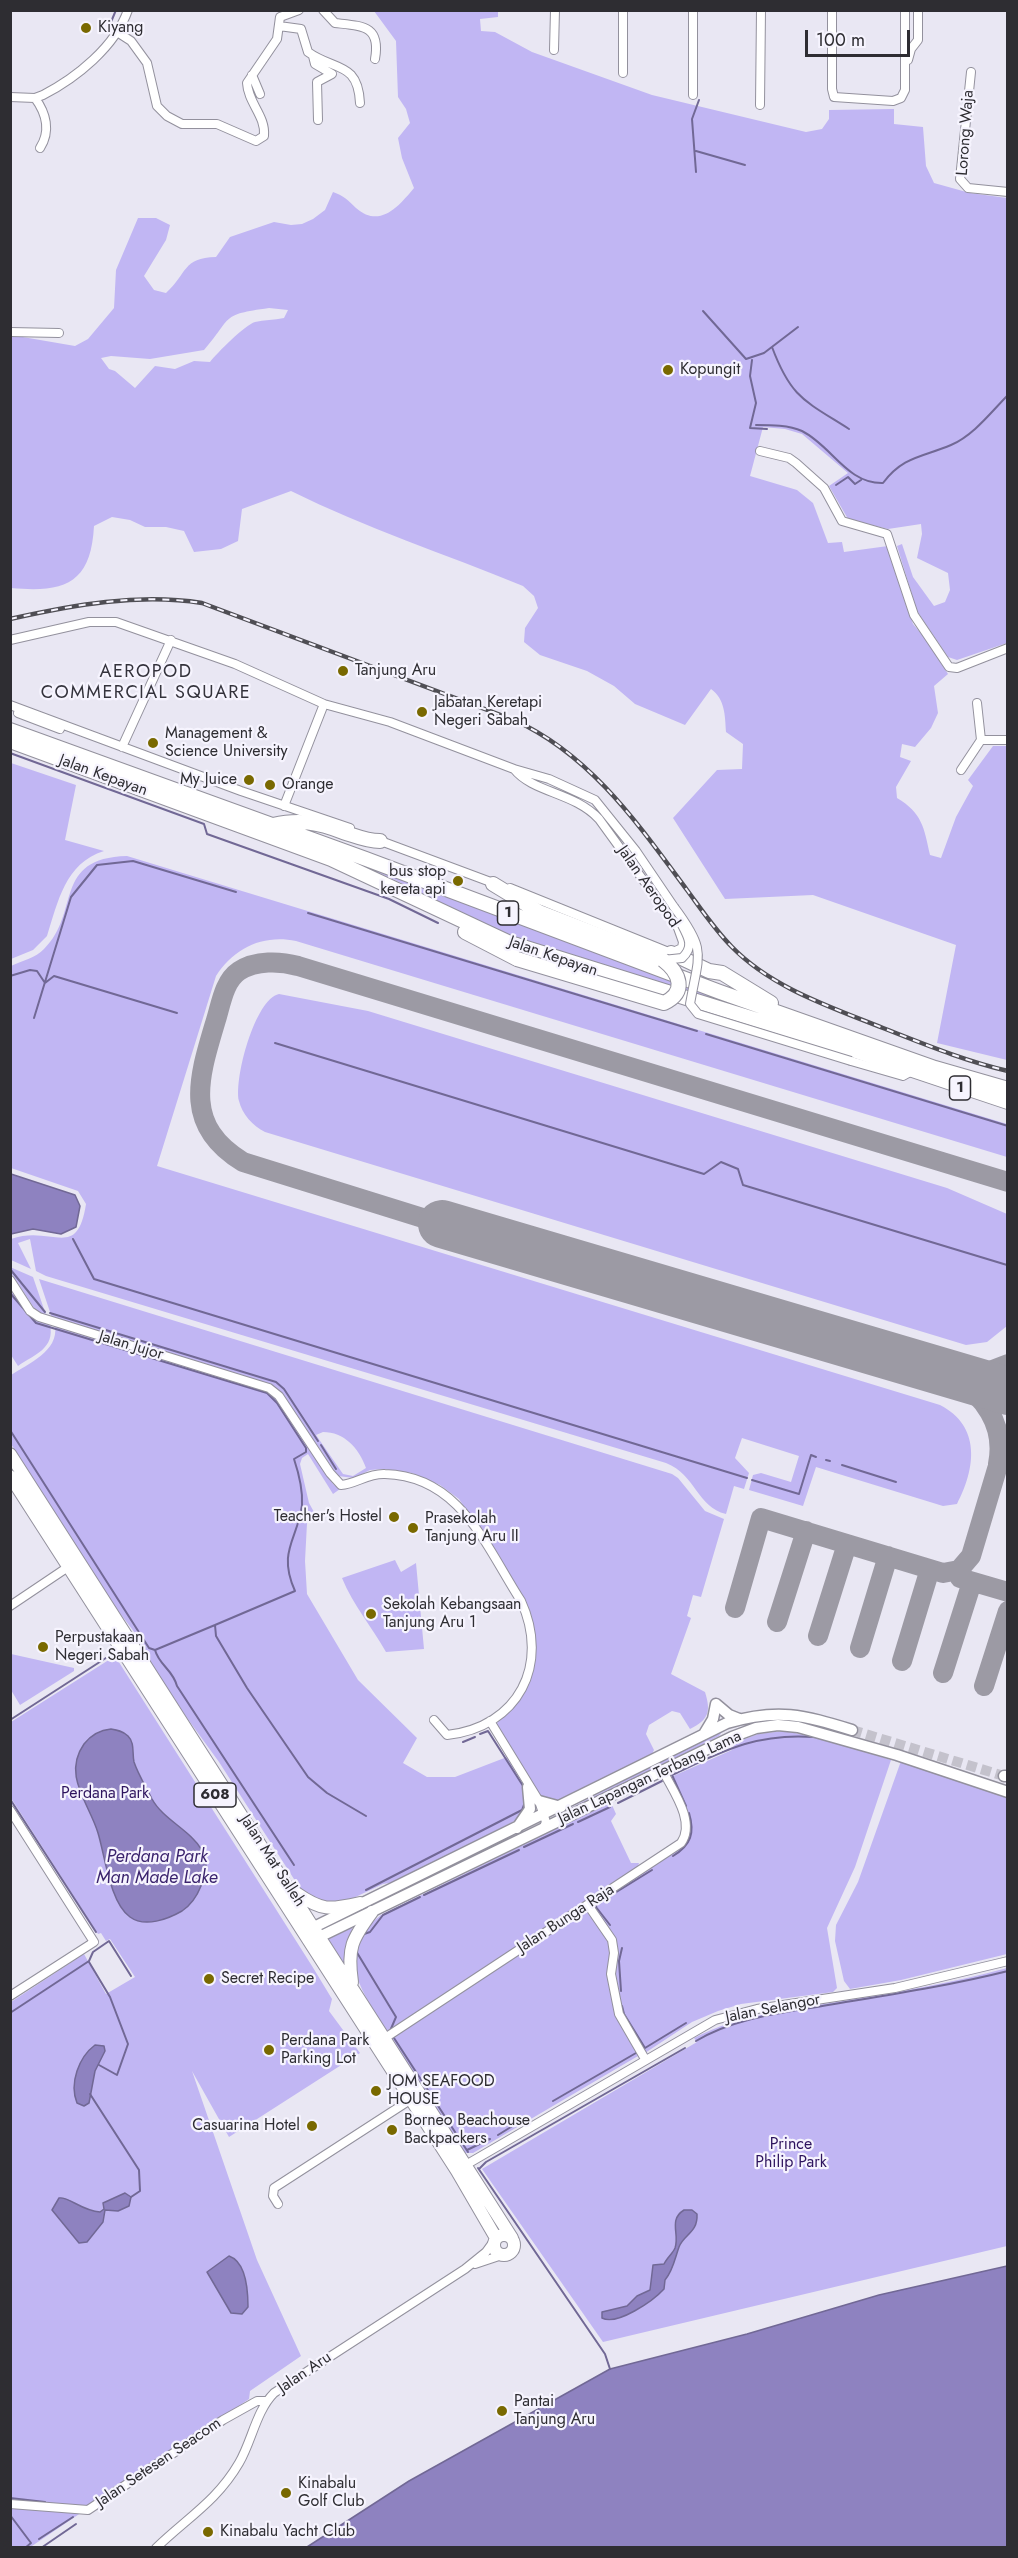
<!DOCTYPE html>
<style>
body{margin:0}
#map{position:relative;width:1018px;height:2558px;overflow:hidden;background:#e9e7f3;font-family:Jost,sans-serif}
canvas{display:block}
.frame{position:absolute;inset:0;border:12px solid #2e2d32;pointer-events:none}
.scale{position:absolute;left:805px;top:30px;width:105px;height:27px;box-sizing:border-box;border:3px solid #2e2d32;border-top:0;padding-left:8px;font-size:18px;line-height:21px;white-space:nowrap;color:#2e2d32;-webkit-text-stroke:4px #f6f4fe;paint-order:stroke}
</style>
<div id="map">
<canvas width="1018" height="2558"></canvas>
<div class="frame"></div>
<div class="scale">100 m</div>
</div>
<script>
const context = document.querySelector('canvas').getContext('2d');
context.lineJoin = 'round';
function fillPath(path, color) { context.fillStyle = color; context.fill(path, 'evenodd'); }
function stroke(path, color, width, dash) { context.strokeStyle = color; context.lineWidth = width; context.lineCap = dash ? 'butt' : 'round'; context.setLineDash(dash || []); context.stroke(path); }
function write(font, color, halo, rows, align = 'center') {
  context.font = font + ' Jost,sans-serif'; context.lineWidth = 4.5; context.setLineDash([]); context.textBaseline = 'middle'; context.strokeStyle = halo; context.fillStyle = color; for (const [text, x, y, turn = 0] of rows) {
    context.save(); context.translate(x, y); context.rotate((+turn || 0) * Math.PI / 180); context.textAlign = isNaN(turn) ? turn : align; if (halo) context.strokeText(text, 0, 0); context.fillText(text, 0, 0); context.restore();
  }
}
const green = new Path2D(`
 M374,11H498V17L480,19L481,31L495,32L532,52L652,95L806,132L822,129L829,119V110L894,109V124L923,127L926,166L934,183L970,193L1007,198V643L957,660L948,657L917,611L897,546L902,544L913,577L934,606L945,602L950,590L948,573L917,558L922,534L921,524L888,529L848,519L829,486L848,473L802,434L785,429L763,427L750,476L797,490L813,503L828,543L842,542L844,552L888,546L913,624L925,638L948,674L934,686L938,713L931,728L915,747L902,744L900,757L911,761L896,787L897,798C922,813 924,827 930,855L941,858L956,817L973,786L968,780L993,746H1007V1060L937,1043L956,945L813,895L725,899L673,818L717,770L742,769L743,744L726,732C725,715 725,699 711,689L685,725L635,704L614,686L587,671L540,655L524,642L525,628L538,608L534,596L523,586C445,554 366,528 291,491L242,509L238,541L221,549L194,552L184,531L166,527H145L130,520L112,517L94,526C91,584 64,593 11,588V335L75,346L88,339L114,308L116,270L138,218H156L170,225L166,240L144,276L154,290L166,293C188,273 182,258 216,257L230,237L274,222L291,225L302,224L313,219L325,210L333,192C344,196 348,200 356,208C380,229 399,206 414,188L402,158L398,138L410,123L406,109L398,97L396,41ZM269,308L288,310L284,318C274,320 264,320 255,322C245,325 217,353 210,362L194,361L175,369L155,366L135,388L115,371L109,369L101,358L111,356L150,359L204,350C234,316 219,315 269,308Z
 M11,763L76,785L65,840L104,851C65,863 58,902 47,936L33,950L11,959Z
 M323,849L397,874L646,972L827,1035L514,938L395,880Z
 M127,856L1007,1124V1157L296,941C263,934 234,948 216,976L157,1166L940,1405C981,1426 976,1468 957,1504L943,1506L816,1467L803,1506L749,1490L753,1475L761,1473L791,1482L799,1456L742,1438L735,1458L749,1473L744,1489L734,1486L726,1514C697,1507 696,1475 666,1463L46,1276L36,1271L30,1239L18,1243L31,1269L11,1260V1239C52,1224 77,1262 86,1204L78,1191L11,1168V966C21,961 36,958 44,949C81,913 52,858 127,856Z
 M279,994L368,1011L947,1188L1007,1214V1326L987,1342L966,1345L265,1132C253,1126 242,1114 239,1101C234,1078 255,999 279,994Z
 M10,1267L33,1277L46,1315L36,1311L11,1273Z
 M39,1279L672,1474L678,1478L705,1511L724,1519L701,1597L693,1595L687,1616L691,1618L671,1674L705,1692C711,1711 709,1720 690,1729L680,1713L672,1711L649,1725L646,1734L654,1750L651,1756L556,1803L542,1798L497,1728C496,1717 506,1714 512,1707C540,1676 540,1635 524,1599L459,1499L440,1485L412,1473L383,1469L370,1470L354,1478L338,1476L282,1393L271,1384L52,1318ZM323,1432C344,1432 359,1448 366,1468L353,1476L343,1474L316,1435Z
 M10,1285L39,1320L50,1324C55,1349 35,1354 18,1366L11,1355Z
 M55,1326L267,1390L275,1395L333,1484L340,1489L333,1494L308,1454L302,1458L300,1464L309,1503L314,1512L307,1523L305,1561L307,1594L358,1680L417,1738L403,1763L427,1777H455L507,1757L527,1792L524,1814L511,1823L395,1882L383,1884L347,1901L321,1905L301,1890L219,1762L187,1718L146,1656L138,1637L109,1599L11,1444V1375C28,1364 59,1351 55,1326Z
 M395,1560L401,1572L416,1563L424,1649L386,1652C372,1627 353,1605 342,1578Z
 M11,1654L74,1668V1671L20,1705L11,1690Z
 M115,1656L312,1966L332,1999L329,2011L360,2053L229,2137L192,2071L257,2260L301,2356L250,2391L249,2399L29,2548L10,2547L11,2002L84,1954L106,1994L135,1977L110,1939L106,1941L101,1933L98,1934L11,1798V1722Z
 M724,1729L719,1736L604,1795L551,1818Z
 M784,1731L821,1738L891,1760L855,1867L827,1928L837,1988L833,1992L741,2004L718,2011L692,2022L645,2053L621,2010L614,1978L617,1949L593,1904L674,1850L688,1820L671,1777L732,1750L735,1743L758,1734Z
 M901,1761L1007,1797V1954L901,1980L850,1989L844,1981L835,1941L836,1925L858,1882Z
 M606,1804L612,1805L616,1814L611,1821L631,1863H639L637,1869L391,2031L386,2030C361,1990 332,1951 381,1915Z
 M586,1910L608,1940L611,1949L608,1972L615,2013L638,2056L473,2153H464L392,2038Z
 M353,1926L346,1949L347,1970L327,1938Z
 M1007,1968V2246L603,2342L482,2169L697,2042L694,2038C738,2015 788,2010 836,2002C894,1993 951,1983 1007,1968Z`);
const water = new Path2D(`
 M11,1174L75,1195L80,1206L76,1227L61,1234L33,1229L11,1234Z
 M111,1729C117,1730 123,1731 128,1736C135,1743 132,1753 134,1762C138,1774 146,1787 152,1799C168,1829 223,1840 201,1886C197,1896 191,1905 182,1911C168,1919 145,1928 130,1917C110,1903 105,1856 98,1833C89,1803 62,1775 84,1744C91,1735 100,1730 111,1729Z
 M95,2045L104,2046L105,2051L95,2071L89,2103L84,2106L77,2103C69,2083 79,2057 95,2045Z
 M125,2193L131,2197L129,2206L118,2211L105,2210L103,2222L87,2242L79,2243L52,2210L59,2198C68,2196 82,2211 100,2212L104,2209L103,2203Z
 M684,2210H692L697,2214C698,2233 684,2234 679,2247C675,2258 673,2271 665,2280L664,2289C653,2301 617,2326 602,2318V2312L627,2306L637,2296L650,2290L653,2265L664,2264C667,2258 673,2253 675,2248C680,2234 668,2220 684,2210Z
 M229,2256C246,2262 248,2291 248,2307L242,2314L231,2313L207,2272Z
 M1007,2266V2547H307L409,2481L610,2369L747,2334L879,2295Z`);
const stream = new Path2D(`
 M111,22L116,10
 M696,151L745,165
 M696,172L692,119L699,100
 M703,311L746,359L764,353L798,327
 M772,347C791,398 805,401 849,429
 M752,360L750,376L756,403L750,428L767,429
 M756,425C771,425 789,425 802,431C832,446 847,484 883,483C903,456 923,457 951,445C974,435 991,412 1008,395
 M836,485L848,477L855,484L861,480
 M10,753L204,824L207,834L389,899L438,923
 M308,913L697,1031
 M10,976L30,970L37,971L45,983L54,976L177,1013
 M34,1018L71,897L97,865L133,861L236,892
 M706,1034L1008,1126
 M275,1043L704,1174L721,1162L738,1169L743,1185L1007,1265
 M73,1239L94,1279L747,1478
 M10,1269L45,1312
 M10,1293L36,1323L267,1393L277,1403L306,1448V1452L294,1459C299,1474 303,1489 302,1505C298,1539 277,1551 295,1591L215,1625L216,1636L247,1688L308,1777L327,1793L366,1816
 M50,1313L276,1382L284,1389L318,1441
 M10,1430L149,1648L155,1650L215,1625
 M321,1445L336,1469
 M826,1460L830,1461
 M842,1465L896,1482
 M752,1480L799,1494L811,1455L816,1457
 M155,1650C159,1665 173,1670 177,1686L294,1865
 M10,1720L109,1656
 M480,1734L488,1731L525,1789
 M463,1742L475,1737
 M10,1799L96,1932
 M618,1803L662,1781
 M686,1806L672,1775C723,1751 756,1733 813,1737
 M578,1822L610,1807
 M524,1847L573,1824
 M673,1856C691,1845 695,1833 689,1813
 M366,1890L522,1810L525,1802
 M424,1895L519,1850
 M610,1925L596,1907L597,1904L652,1870
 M364,1934L370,1932L383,1915L420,1897
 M356,1951L396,2017L390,2031
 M89,1962L110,1997L128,2044L117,2075L99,2065
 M621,1991L619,1961L622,1948
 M622,2006L624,2014L645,2048L686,2023
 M10,2013L89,1961L93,1952L109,1941L131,1976
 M394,2038L468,2152
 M696,2041C736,2017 783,2013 828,2005C888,1995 948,1986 1008,1971
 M90,2094L139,2170L140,2191L131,2197
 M553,2101L636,2053
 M498,2135L527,2117
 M467,2150L490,2139
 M478,2168L605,2354L610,2369
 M479,2169L486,2162L685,2048
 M10,2498L45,2502
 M10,2515L31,2543L25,2548
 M39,2539L73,2517
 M41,2548L76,2524`);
const taxiway = new Path2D(`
 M442,1224L243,1162C182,1125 199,1077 216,1020C221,1004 224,981 239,971C256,960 280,961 298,966L1008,1182
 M953,1375C983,1396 1006,1424 998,1464
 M953,1375L982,1374L1008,1364
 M960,1578L1008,1592
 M735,1608L761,1518L943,1573L959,1570L971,1556L997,1469L1008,1449
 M777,1622L806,1531
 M818,1636L847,1544
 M860,1648L888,1556
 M902,1661L930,1569
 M943,1673L972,1582
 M984,1686L1008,1611`);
const runway = new Path2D(`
 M442,1224L1008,1391`);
const secondaryTunnel = new Path2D(`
 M852,1730L1004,1776`);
const street = new Path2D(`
 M323,10L335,23C362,26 381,25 375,59
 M832,10V89L834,97L893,101L901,98L905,90V10
 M279,26L301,29L308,52C334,71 358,61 360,103
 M117,32L131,41L147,63L157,106L167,116L182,124H217L256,141L264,136C266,116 248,103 247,83L277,39L280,17L299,10
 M554,50L555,10
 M313,56L315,64L332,74L317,82L318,120
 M908,60L911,49L918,40V10
 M971,72L960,179L968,188L1008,192
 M623,73V10
 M252,75L260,94
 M693,95V10
 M10,97L35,98L43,95C76,78 115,47 128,10
 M35,98C46,113 51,131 40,148
 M760,105L761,10
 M10,332L59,333
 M760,451L789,458L796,463L824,488L842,521L887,534L914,615L949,667L957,668L1008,648
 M10,640L89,622H116L235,664L324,704L390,722L514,769C533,793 574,792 599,819L678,928L683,942L682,948L671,953L510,888
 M977,703L981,740H1008
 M10,705L241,791L350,828
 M18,713L60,729
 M122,747L171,640
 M514,769L549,779L595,800L636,851L674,907
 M961,770L981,740
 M284,806L324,704
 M378,840L496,884
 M851,1061L903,1076L912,1071
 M10,1280L30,1311L39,1317L269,1388L279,1396L330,1473L341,1485C356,1484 368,1473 385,1474C460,1476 485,1545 521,1601C550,1664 519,1727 447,1735L434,1720
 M10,1606L71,1565
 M490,1721L539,1801L546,1822L543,1829
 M10,1810L94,1942L10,1996
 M588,1905L612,1940L614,1953L611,1974L619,2014L645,2059
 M385,2038L681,1843C696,1822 673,1791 663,1771
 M464,2166L715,2020L757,2009L895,1988L1008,1961
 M278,2204L273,2196L274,2188L410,2100
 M475,2264L502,2255
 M10,2504L88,2510L223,2420L257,2401H267
 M156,2548C187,2518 217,2501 239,2463C252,2441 256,2411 274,2393L465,2269L486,2252L494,2241`);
const secondary = new Path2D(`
 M716,1704L729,1715L739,1719
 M704,1734L713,1719L716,1704
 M1004,1776H1008
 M539,1801L561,1807
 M517,1828L530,1809L528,1787
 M306,1931L727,1723C778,1708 803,1715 852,1730
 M313,1940L732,1737L756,1728L778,1725L798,1727L897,1755L1008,1792`);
const primary = new Path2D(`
 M10,1454L512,2238
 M10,1476L457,2171L496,2238
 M296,1893C322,1911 329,1910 360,1903
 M352,1982C347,1948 352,1939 372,1912
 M494 2245a10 10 0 1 1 20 0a10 10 0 1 1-20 0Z`);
const highway = new Path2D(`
 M10,730L366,859L720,992L935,1068L1008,1089
 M10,741L331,859L510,943L847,1048L1008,1102
 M273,825C299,819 318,822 343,832C356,836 366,841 380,841
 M493,884L539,912L663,960
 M465,932L517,959
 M671,953L709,971L722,973L771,1003`);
const rail = new Path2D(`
 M10,619C73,605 138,593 202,603L514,720C591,755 638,824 687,890C701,909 715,930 732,947C772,988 831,1007 883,1028C924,1044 965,1061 1008,1071`);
const streetBridge = new Path2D(`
 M674,907C707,951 699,953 690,1004L698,1014L851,1061
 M663,960L682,958C694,947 689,938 682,925`);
const highwayBridge = new Path2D(`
 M517,959L664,1003C687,992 680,973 663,960`);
const markers = [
 [86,28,6,"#796900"],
 [668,370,6,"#796900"],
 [343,671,6,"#796900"],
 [422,712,6,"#796900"],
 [153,743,6,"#796900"],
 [249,780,6,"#796900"],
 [270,785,6,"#796900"],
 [458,881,6,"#796900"],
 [394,1517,6,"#796900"],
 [413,1528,6,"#796900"],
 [371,1614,6,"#796900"],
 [43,1647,6,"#796900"],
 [209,1979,6,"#796900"],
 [269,2050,6,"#796900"],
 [376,2091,6,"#796900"],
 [312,2126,6,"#796900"],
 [392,2130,6,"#796900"],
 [502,2411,6,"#796900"],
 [286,2493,6,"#796900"],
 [208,2532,6,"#796900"]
];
const shields = [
 [508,913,21],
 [960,1088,21],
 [215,1795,42]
];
const shieldNames = [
 ["1",508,913],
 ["1",960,1088],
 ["608",215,1795]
];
const poiNames = [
 ["Kiyang",98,28],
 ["Kopungit",680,370],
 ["Tanjung Aru",355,671],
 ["Jabatan Keretapi",434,703],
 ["Negeri Sabah",434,721],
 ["Management &",165,734],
 ["Science University",165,752],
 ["My Juice",237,780,"right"],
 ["Orange",282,785],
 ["bus stop",446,872,"right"],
 ["kereta api",446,890,"right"],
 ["Teacher's Hostel",382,1517,"right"],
 ["Prasekolah",425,1519],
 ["Tanjung Aru II",425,1537],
 ["Sekolah Kebangsaan",383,1605],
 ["Tanjung Aru 1",383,1623],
 ["Perpustakaan",55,1638],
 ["Negeri Sabah",55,1656],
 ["Secret Recipe",221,1979],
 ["Perdana Park",281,2041],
 ["Parking Lot",281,2059],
 ["JOM SEAFOOD",388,2082],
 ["HOUSE",388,2100],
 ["Borneo Beachouse",404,2121],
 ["Backpackers",404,2139],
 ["Casuarina Hotel",300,2126,"right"],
 ["Pantai",514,2402],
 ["Tanjung Aru",514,2420],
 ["Kinabalu",298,2484],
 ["Golf Club",298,2502],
 ["Kinabalu Yacht Club",220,2532]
];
const streetNames = [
 ["Lorong Waja",966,133,-86],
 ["Jalan Kepayan",103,776,20],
 ["Jalan Aeropod",648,887,55],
 ["Jalan Kepayan",553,957,19],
 ["Jalan Jujor",131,1346,17],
 ["Jalan Lapangan Terbang Lama",650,1778,-25],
 ["Jalan Mat Salleh",272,1861,57],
 ["Jalan Bunga Raja",566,1919,-33],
 ["Jalan Selangor",773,2009,-11],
 ["Jalan Aru",305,2373,-34],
 ["Jalan Setesen Seacom",159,2463,-34]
];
const parkNames = [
 ["Perdana Park",105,1794],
 ["Prince",791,2145],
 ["Philip Park",791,2163]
];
const neighbourhoodNames = [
 ["AEROPOD",146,673],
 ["COMMERCIAL SQUARE",146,694]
];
const waterNames = [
 ["Perdana Park",157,1858],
 ["Man Made Lake",157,1879]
];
fillPath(green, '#c1b6f3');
fillPath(water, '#8e82c0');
stroke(water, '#716895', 1.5);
stroke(stream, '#716895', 2);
stroke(taxiway, '#9c9aa4', 20);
stroke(runway, '#9c9aa4', 48);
stroke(secondaryTunnel, '#c4c2cc', 10, [10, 5]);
stroke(street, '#93919d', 10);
stroke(secondary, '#93919d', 13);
stroke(primary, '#93919d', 14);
stroke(highway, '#93919d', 16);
stroke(street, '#fff', 8);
stroke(secondary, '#fff', 10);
stroke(primary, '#fff', 12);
stroke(highway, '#fff', 14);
stroke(rail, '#4f4e54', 4.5);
stroke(rail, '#f6f4fe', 2, [7]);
stroke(streetBridge, '#93919d', 10, []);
stroke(highwayBridge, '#93919d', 16, []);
stroke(streetBridge, '#fff', 8);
stroke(highwayBridge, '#fff', 14);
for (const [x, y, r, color] of markers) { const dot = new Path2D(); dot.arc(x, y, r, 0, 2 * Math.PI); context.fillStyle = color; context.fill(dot); stroke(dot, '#f6f4fe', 2); }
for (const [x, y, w] of shields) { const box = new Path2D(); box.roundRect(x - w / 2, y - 12, w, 24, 4.5); context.fillStyle = '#f6f4fe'; context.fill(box); stroke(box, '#2e2d32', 1.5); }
write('bold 15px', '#2e2d32', null, shieldNames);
write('16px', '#2e2d32', '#f6f4fe', poiNames, 'left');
write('16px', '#2e2d32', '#f6f4fe', streetNames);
write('16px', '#2e145e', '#f6f4fe', parkNames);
context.letterSpacing = '1.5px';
write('18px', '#34333c', '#f6f4fe', neighbourhoodNames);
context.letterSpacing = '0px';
write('italic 18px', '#3b246e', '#f6f4fe', waterNames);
</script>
